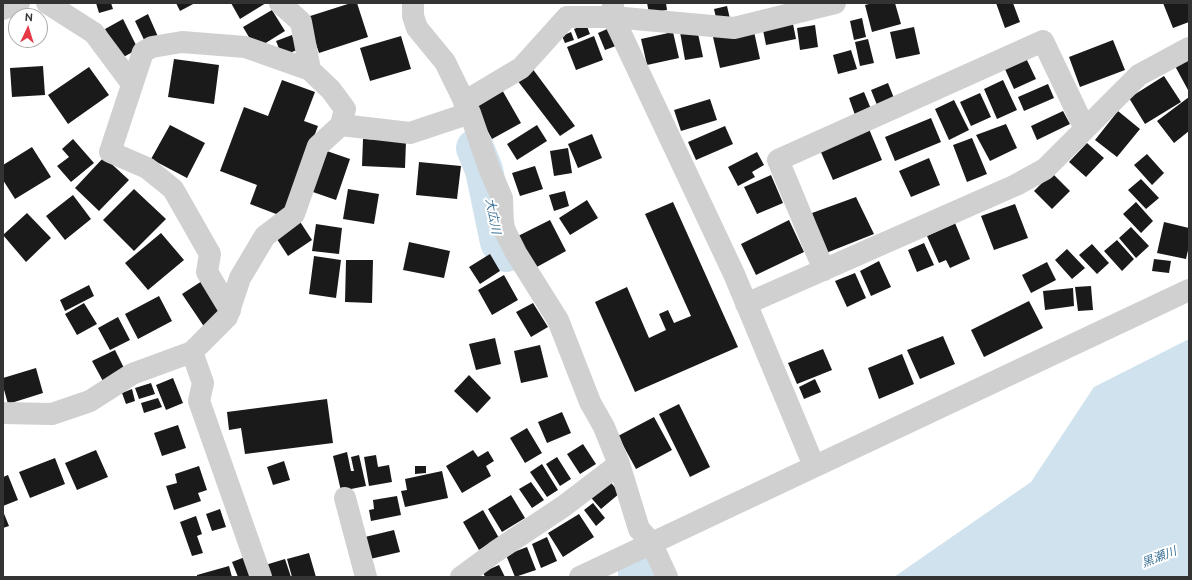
<!DOCTYPE html>
<meta charset="utf-8">
<style>
body{margin:0}
#map{position:relative;width:1192px;height:580px;overflow:hidden;background:#fff;font-family:Ubuntu,sans-serif}
canvas{display:block}
.frame{position:absolute;inset:0;border:4px solid #333;pointer-events:none}
.north{position:absolute;left:8px;top:8px;width:40px;height:40px;box-sizing:border-box;background:#fff;border:1px solid #adadad;border-radius:50%;rotate:4deg;font-size:11px;font-weight:700;line-height:16px;text-align:center;color:#333}
.north::after{content:'';display:block;margin:auto;width:14px;height:18px;background:#e63946;clip-path:polygon(50% 0,100% 100%,50% 72%,0 100%)}
</style>
<div id="map">
<canvas width="1192" height="580"></canvas>
<div class="frame"></div>
<div class="north">N</div>
</div>
<script>
const context = document.querySelector('canvas').getContext('2d');
context.lineJoin = 'round';
function fillPath(path, color) { context.fillStyle = color; context.fill(path, 'evenodd'); }
function stroke(path, color, width, dash) { context.strokeStyle = color; context.lineWidth = width; context.lineCap = dash ? 'butt' : 'round'; context.setLineDash(dash || []); context.stroke(path); }
function write(font, color, halo, rows, align = 'center') {
  context.font = font + ' Ubuntu,"Noto Sans JP",sans-serif'; context.lineWidth = 4; context.setLineDash([]); context.textBaseline = 'middle'; context.strokeStyle = halo; context.fillStyle = color; for (const [text, x, y, turn = 0] of rows) {
    context.save(); context.translate(x, y); context.rotate((+turn || 0) * Math.PI / 180); context.textAlign = isNaN(turn) ? turn : align; if (halo) context.strokeText(text, 0, 0); context.fillText(text, 0, 0); context.restore();
  }
}
const water = new Path2D(`
 M1189,339V577H894L1031,482L1094,387Z`);
const river = new Path2D(`
 M475,148L484,170L499,242L506,253
 M637,577V569`);
const building = new Path2D(`
 M96,3H111L113,9L99,13Z
 M176,3H195L180,11Z
 M231,3H266L240,19Z
 M351,3H357L368,37L319,53L307,17Z
 M647,3H666L667,10L649,13Z
 M873,3H895L901,24L872,32L865,5Z
 M996,3H1013L1020,22L1005,28Z
 M1163,3H1189V22L1173,28Z
 M727,6L730,19L717,22L714,9Z
 M272,10L285,31L256,49L243,27Z
 M148,14L159,39L146,44L135,21Z
 M862,18L866,37L854,40L850,21Z
 M123,19L138,49L120,59L105,29Z
 M792,19L796,39L766,45L762,25Z
 M586,24L590,34L578,39L574,29Z
 M815,25L818,47L800,50L797,28Z
 M614,26L621,44L605,50L598,33Z
 M753,27L760,59L720,68L713,37Z
 M914,27L920,54L896,59L890,32Z
 M697,29L703,57L685,60L680,32Z
 M571,32L574,40L565,43L562,36Z
 M673,32L679,58L647,65L641,39Z
 M292,35L297,50L282,56L276,41Z
 M401,36L411,69L370,81L360,48Z
 M594,36L603,60L576,70L567,47Z
 M868,39L874,63L860,66L855,42Z
 M1113,40L1125,70L1080,87L1069,57Z
 M851,50L857,69L838,74L833,55Z
 M1026,58L1036,79L1014,89L1004,67Z
 M174,59L219,65L214,104L168,97Z
 M1189,59V90H1188L1175,66Z
 M43,66L45,95L12,97L10,68Z
 M89,67L109,95L68,124L48,95Z
 M532,68L575,126L560,136L517,80Z
 M1164,76L1181,102L1145,124L1129,98Z
 M282,80L315,92L304,121L318,126L284,217L250,204L257,185L220,171L244,107L268,116Z
 M1003,80L1017,110L997,119L984,89Z
 M888,83L894,98L877,105L871,90Z
 M1048,84L1054,98L1024,111L1018,97Z
 M501,88L521,123L492,139L472,103Z
 M864,92L871,109L855,115L849,98Z
 M980,93L991,117L971,126L960,102Z
 M1189,97V131L1174,143L1157,121Z
 M710,99L717,120L681,131L674,110Z
 M954,100L969,130L949,140L935,109Z
 M1063,111L1070,124L1037,140L1031,126Z
 M1118,111L1140,129L1117,157L1095,140Z
 M931,118L941,142L895,161L885,137Z
 M1006,124L1017,148L990,161L976,135Z
 M170,125L205,143L187,178L151,159Z
 M537,125L547,141L517,160L507,144Z
 M725,126L733,144L696,160L688,142Z
 M869,129L882,160L833,180L820,150Z
 M592,134L602,158L578,168L568,144Z
 M972,138L987,174L967,182L953,145Z
 M73,139L94,163L71,182L57,166L69,157L62,149Z
 M363,139L406,141L405,168L362,166Z
 M1087,143L1104,158L1086,177L1069,162Z
 M32,147L51,177L15,199L3,180V165Z
 M568,148L572,173L554,176L550,151Z
 M324,150L350,159L336,200L310,191Z
 M757,152L764,165L752,172L755,177L738,186L728,167Z
 M1147,154L1164,173L1152,185L1134,165Z
 M104,157L129,180L99,211L75,188Z
 M929,158L940,185L911,197L899,171Z
 M419,162L461,166L457,199L416,195Z
 M535,166L543,189L520,196L512,173Z
 M1052,173L1070,191L1052,209L1034,191Z
 M771,175L783,203L757,214L744,187Z
 M1141,179L1159,198L1146,209L1128,190Z
 M134,189L166,219L134,251L103,220Z
 M348,189L379,194L374,224L343,219Z
 M565,191L569,206L554,211L549,195Z
 M73,195L91,219L65,240L46,216Z
 M856,197L874,234L826,253L812,213Z
 M587,200L598,218L570,235L559,218Z
 M673,202L738,347L635,392L595,302L627,287L649,338L666,330L659,314L668,310L674,323L691,316L645,214Z
 M1136,202L1153,221L1141,233L1123,214Z
 M1015,204L1028,238L994,250L981,216Z
 M27,213L51,238L26,262L3,235Z
 M297,217L312,240L288,256L273,233Z
 M550,220L566,251L535,268L518,236Z
 M789,220L804,252L756,275L741,244Z
 M1164,222L1189,228V246L1186,259L1157,253Z
 M955,223L970,259L950,268L946,260L939,263L927,236Z
 M316,224L342,228L339,254L312,251Z
 M1131,227L1149,246L1136,258L1119,238Z
 M161,233L184,260L148,290L125,263Z
 M1117,240L1134,259L1122,271L1104,251Z
 M409,242L450,251L444,278L403,270Z
 M924,243L934,265L917,272L908,250Z
 M1092,244L1109,263L1097,274L1079,255Z
 M1067,249L1085,268L1072,279L1055,260Z
 M490,254L500,271L480,284L469,267Z
 M314,256L341,260L336,298L309,294Z
 M1154,259L1171,261L1169,273L1152,271Z
 M346,260H373L372,303L345,302Z
 M879,261L891,287L871,296L860,271Z
 M1047,262L1056,280L1031,293L1022,275Z
 M855,273L866,298L847,307L835,281Z
 M504,275L518,300L492,315L478,290Z
 M202,281L226,314L205,328L182,294Z
 M89,285L94,296L65,311L60,300Z
 M1091,286L1093,310L1078,311L1075,287Z
 M1073,288L1074,306L1045,310L1043,291Z
 M159,296L172,321L138,339L125,314Z
 M1029,301L1043,328L984,357L971,330Z
 M84,303L97,324L77,335L65,314Z
 M533,303L548,327L531,337L516,312Z
 M118,317L130,340L110,350L98,328Z
 M943,336L955,364L920,379L907,350Z
 M495,338L501,364L476,370L469,344Z
 M540,345L548,377L521,383L514,351Z
 M823,349L832,370L797,384L788,363Z
 M115,350L126,372L104,383L92,361Z
 M902,354L914,384L879,399L868,368Z
 M36,368L43,393L8,404L3,386V378Z
 M469,375L491,398L477,413L454,391Z
 M173,378L183,403L166,410L156,385Z
 M815,379L821,392L804,399L799,387Z
 M151,383L155,394L139,399L135,388Z
 M132,389L135,401L126,404L122,393Z
 M158,398L162,407L144,413L141,403Z
 M327,399L333,443L245,454L241,428L229,430L227,412Z
 M679,404L710,467L690,477L659,414Z
 M562,412L571,433L547,443L538,422Z
 M654,417L672,450L636,469L618,436Z
 M178,425L186,448L162,456L154,433Z
 M527,428L542,453L525,463L510,438Z
 M583,444L596,464L580,474L567,454Z
 M96,450L108,477L77,490L65,463Z
 M473,450L478,457L488,451L494,461L486,466L491,476L462,493L446,466Z
 M347,452L351,471H354L351,457L359,455L366,486L341,491L333,456Z
 M376,455L378,467L389,465L392,482L369,486L364,457Z
 M557,457L571,479L560,486L546,464Z
 M55,458L65,484L30,498L19,472Z
 M284,461L290,480L273,485L267,467Z
 M542,464L558,490L547,497L530,472Z
 M199,466L207,490L198,493L201,501L174,510L166,486L177,483L175,474Z
 M415,466H426V473L415,474Z
 M442,471L448,498L405,507L401,491L407,490L405,479Z
 M8,475L18,500L3,506V477Z
 M605,476L620,493L601,509L586,492Z
 M531,482L544,500L532,508L519,489Z
 M511,495L525,518L502,532L488,509Z
 M397,496L401,515L371,521L369,510L374,509L373,500Z
 M593,503L605,518L596,526L584,510Z
 M220,509L226,527L212,531L206,514Z
 M483,510L499,538L479,550L463,522Z
 M3,511L9,526L3,528Z
 M579,514L594,537L563,557L548,533Z
 M196,516L202,534L197,536L203,553L192,556L180,522Z
 M394,530L400,552L370,559L365,537Z
 M547,537L557,561L541,568L532,544Z
 M527,547L536,570L515,577L506,555Z
 M309,553L316,577H292L287,559Z
 M245,557L253,577H238L232,562Z
 M285,559L291,577H265L262,566Z
 M499,565L505,577H485L483,572Z
 M229,566L232,577H197V575Z`);
const minor = new Path2D(`
 M47,3L94,33L132,84
 M280,3L301,22L310,70
 M413,3V16L417,28L445,62L470,113L489,168L502,198L503,227L516,253L558,320L590,402L604,427L619,464L639,529L651,542L667,577
 M613,3V17L734,274L814,466
 M3,9L19,3
 M464,102L521,68L567,17H613L734,28L835,3
 M341,125L410,133L470,113
 M824,270L778,160L1043,41L1085,129
 M746,304L1016,185L1045,169L1139,75L1189,48
 M192,352L227,317L240,278L265,236L294,214L318,146L341,125L345,109L331,90L310,70L245,47L182,42L152,47L143,52L110,152L147,168L173,189L210,254L207,272L230,310
 M3,413L52,414L90,401L132,374L192,352L203,383L199,401L261,577
 M345,498L366,577
 M461,577L495,552L564,506L619,464
 M580,577L1189,290`);
const waterNames = [
 ["大広川",493,216,79],
 ["黒瀬川",1159,557,-21]
];
fillPath(water, '#cfe2ee');
stroke(river, '#cfe2ee', 38);
fillPath(building, '#1a1a1a');
stroke(minor, '#d0d0d0', 22);
write('italic 12px', '#3f7597', '#fff', waterNames);
</script>
